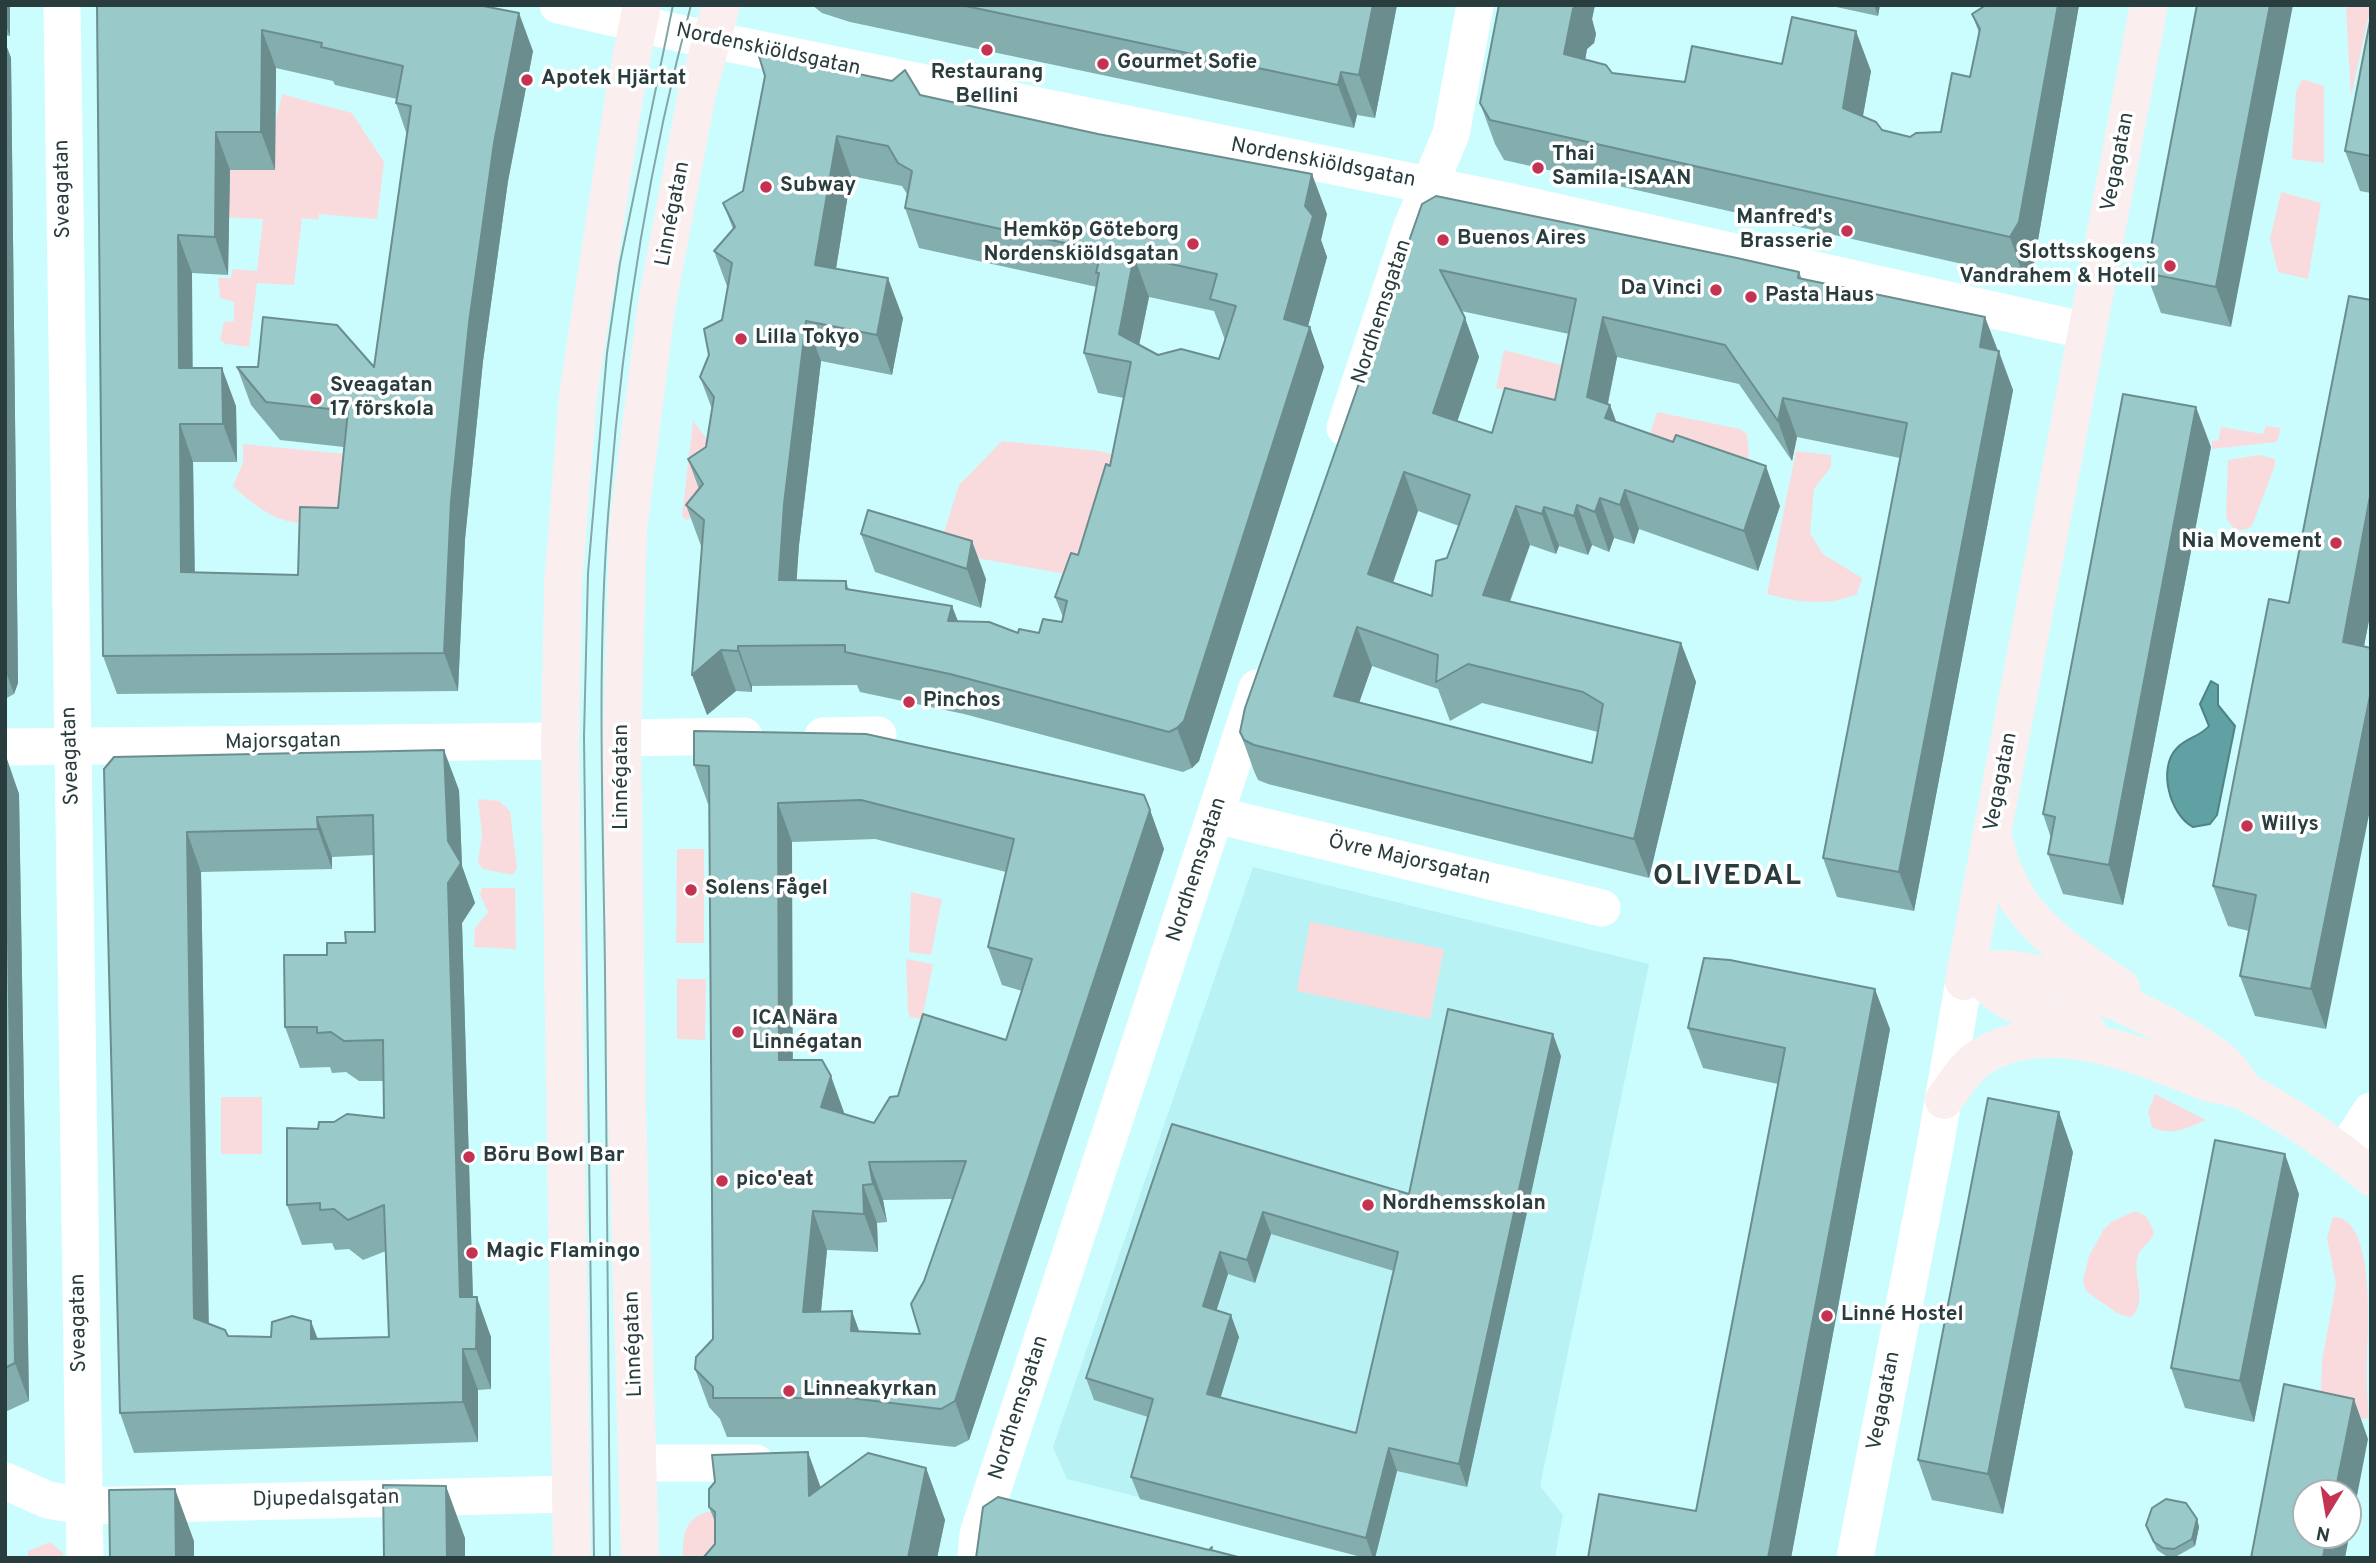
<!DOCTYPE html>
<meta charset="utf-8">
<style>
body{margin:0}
#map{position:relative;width:2376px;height:1563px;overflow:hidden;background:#ccfdfe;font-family:Overpass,sans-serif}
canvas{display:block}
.frame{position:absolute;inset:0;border:7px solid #2a3d3e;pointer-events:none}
.north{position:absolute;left:2292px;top:1479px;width:70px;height:70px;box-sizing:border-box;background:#fff;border:2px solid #aab1b2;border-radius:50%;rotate:191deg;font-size:19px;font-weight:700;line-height:28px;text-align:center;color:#2a3d3e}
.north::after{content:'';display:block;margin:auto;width:24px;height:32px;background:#c43452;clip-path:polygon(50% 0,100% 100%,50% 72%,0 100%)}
</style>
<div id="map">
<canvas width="2376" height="1563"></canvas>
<div class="frame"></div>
<div class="north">N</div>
</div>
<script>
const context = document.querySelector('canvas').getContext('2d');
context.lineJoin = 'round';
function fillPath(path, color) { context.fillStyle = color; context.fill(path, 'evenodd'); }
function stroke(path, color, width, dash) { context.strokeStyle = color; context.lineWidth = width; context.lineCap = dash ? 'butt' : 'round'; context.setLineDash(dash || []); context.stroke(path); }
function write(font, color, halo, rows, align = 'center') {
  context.font = font + ' Overpass,sans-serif'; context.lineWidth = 7; context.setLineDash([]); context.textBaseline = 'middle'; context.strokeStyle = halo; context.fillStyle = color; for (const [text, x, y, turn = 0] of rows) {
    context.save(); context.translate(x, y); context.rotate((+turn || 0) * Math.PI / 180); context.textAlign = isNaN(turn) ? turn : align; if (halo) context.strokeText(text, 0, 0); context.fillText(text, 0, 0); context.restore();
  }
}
const built = new Path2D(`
 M1253,867L1649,964L1540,1486L1563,1515L1555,1558H1380L1067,1479L1053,1447Z`);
const green = new Path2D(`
 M2347,5L2371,6L2351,97L2346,7Z
 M2302,79L2324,86V163L2292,159L2296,92Z
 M282,94L352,113L384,162L377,219L319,214L318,220L302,218L294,285L257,283L249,347L226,344L220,340L224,322L234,321V302L220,298L218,278H231L232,269L257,271L263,219L220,217L224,170H275V125Z
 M2281,192L2321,203L2308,279L2278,272L2270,239Z
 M1504,350L1566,366L1560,405L1496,388Z
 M1657,412L1740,429L1747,434L1749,456L1743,464L1647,443Z
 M693,421L710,443L695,516L686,520L682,516Z
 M2266,426L2281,428L2277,442L2212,449V440L2218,441L2221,427L2263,434Z
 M1002,441L1099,451L1128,459L1087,578L938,551L959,485Z
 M243,444L356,455L349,508C337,512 324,519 312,522C282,528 253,505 233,486L243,463Z
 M1796,451L1831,455V467L1814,489L1810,533L1823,554L1862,578L1857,594C1827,607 1797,602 1767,594Z
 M2259,455L2275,459V465L2252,526C2240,534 2231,529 2226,517L2228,460Z
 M478,799L499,801L510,811L517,868L513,875L483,869L478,863L482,834Z
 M677,849H704V943H676Z
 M482,888H515L516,949L474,947L475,928L488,912L480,895Z
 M911,892L942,899L931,955L909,952Z
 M1310,922L1444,949L1430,1019L1297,991Z
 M906,959L933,964L922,1019L910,1017L908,1012Z
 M677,979H706L705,1040L677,1039Z
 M2155,1094L2206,1120C2188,1128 2171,1137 2152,1127L2148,1112Z
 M221,1097H262V1154H221Z
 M2135,1211L2146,1216L2154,1232C2152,1244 2139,1246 2137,1259C2133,1278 2149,1302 2130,1318L2117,1313L2086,1291L2083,1280L2089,1256L2104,1229L2113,1221Z
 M2333,1217C2376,1216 2368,1331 2367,1363C2366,1381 2368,1400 2369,1418L2344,1420L2320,1412L2322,1361L2336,1284L2327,1238Z
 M729,1507L725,1558H683C682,1518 693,1514 729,1507Z
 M50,1542L63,1553V1558H28V1551Z`);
const water = new Path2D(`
 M2211,681L2218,685V705L2235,726L2217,815L2210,824L2193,827C2170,815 2157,768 2177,748C2186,738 2201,736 2209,726L2200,704Z`);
const street = new Path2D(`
 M62,5L85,1558
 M558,5L683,34L1511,202L2087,331
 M1345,428L1411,229L1451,134L1475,5
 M823,736L878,735
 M622,738L744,736
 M5,747L560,741
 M1216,815L1602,908
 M2344,1153L2371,1111
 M638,1463H756
 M5,1481L48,1500L82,1506L570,1494
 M976,1558L978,1534L1257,688
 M1855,1558L1935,1147L1964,981`);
const secondary = new Path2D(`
 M1993,836C2009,916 2058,945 2121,988
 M1970,959C1990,1005 2043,1014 2087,1030
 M1964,981L2149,5
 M1964,981C1972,976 1980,972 1989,970C2044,961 2180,1026 2222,1062C2230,1069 2236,1079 2242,1087
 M1944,1100C1954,1086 1964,1069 1978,1059C2044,1014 2137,1054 2202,1080C2217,1086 2234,1086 2248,1093C2291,1116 2334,1145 2371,1177
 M572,1558L560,741L563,586L578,395L627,79L642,5
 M640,1558L627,1108L622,738L628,528L656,309L697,93L721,5`);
const tram = new Path2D(`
 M594,1558L584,736L588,573L607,353L620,263L673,5
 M610,1558C609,1362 607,1166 605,970C603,811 596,650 610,492C623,329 649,163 691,5`);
const wall = new Path2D(`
 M5,5L10,36L5,35Z
 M97,5L533,51L508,181L483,361L465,539L458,691L117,694L103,656ZM276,68L333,81L335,85L397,99L396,103L407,135L374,367H237L251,405L280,440L344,447L338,508L298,575L195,572L193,462H237L236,406L192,368V273L228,275L230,170H275Z
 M812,5H1397L1375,118L1357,115L1354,128L850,22L822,13Z
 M1499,5H1595L1592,19L1596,34L1594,43L1587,49L1585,60L1612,73L1685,82L1782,64L1871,71L1863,116L1882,130L1910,137L1941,132L1970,77L1979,33L1972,14L1983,7L1975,5H2079L2034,263L2024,278L1504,160L1495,144L1480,103Z
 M1827,5H1880L1878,16Z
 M2197,5L2231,327L2161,313L2146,273Z
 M2371,16V193L2360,191L2345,151Z
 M5,42L11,58L18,683L14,694L5,699Z
 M765,76L920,95L1327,214L1321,240L1327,257L1308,326L1310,327L1324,367L1199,761L1192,768L1183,772L964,714L860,692L857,685L752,686V692L736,691L707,715L702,547L701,546L686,505L699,489L688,459L706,447L712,409L700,377L722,320L728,289L714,251L733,229L723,203L743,191ZM851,176L902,186L907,194L905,208L919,248L1097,287L1084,353L1098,393L1124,398L1110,466L1078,555L1055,597L1063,617L1062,622L1039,633H1018L958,621L952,606L849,590L846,581L796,580L799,545L821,361L892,375L903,318L836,269ZM1149,297L1214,311L1225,340L1219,359L1158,355L1139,345Z
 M1422,204L1799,272L1802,279L1999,351L2013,390L1914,911L1837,897L1823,858L1900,458L1797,437L1792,461L1739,384L1617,357L1608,404L1610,405L1616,421L1780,506L1758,571L1639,529L1634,544L1614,538L1609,552L1592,545L1588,555L1559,546L1556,554L1530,545L1510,602L1681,643L1696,682L1649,878L1268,784L1258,780L1254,771L1240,732ZM1461,311L1569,334L1555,400L1492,433L1457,421L1479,357L1465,318ZM1418,511L1459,526L1432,596L1393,583ZM1372,666L1438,689L1450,721L1482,703L1598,732L1592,763L1359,702Z
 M2211,447L2123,905L2063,894L2048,854L2051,838L2043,814Z
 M868,510L986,579L981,608L875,572L861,534Z
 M2289,603L2371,610L2364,646L2326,1029L2255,1016L2240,976L2249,931L2228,926L2213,886Z
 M694,731L1150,810L1164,849L969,1440L955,1447L864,1437H727L720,1419L709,1407L695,1369L713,1339L709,804H708L694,765ZM875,839L1006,872L988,947L1002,985L1022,991L1006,1040L898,1096L874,1123L845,1114L792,1060V842ZM952,1199L924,1281L920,1334L859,1331L821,1312L827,1250L878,1252L877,1223L887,1222L883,1200Z
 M5,756L19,794L29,1401L5,1412Z
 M104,769L459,790L462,866L475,903L462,923L473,1297L491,1337V1389L478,1390V1442L134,1453L120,1413ZM374,855L375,932L327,955L285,1027L300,1068L330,1067L332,1073L346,1072L359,1081H384V1118L334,1122L318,1129L287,1205L302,1245L332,1243L335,1250L349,1249L363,1260L386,1251L389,1337L317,1339L228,1336L209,1324L201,872L332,869V857Z
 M1688,1028L1890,1029L1791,1558H1588L1696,1511L1778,1084L1703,1068Z
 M1561,1056L1467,1487L1397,1471L1375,1558H1365L1140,1499L1131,1477L1148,1417L1094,1400L1086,1378L1172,1124L1409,1194ZM1271,1234L1394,1271L1356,1433L1220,1398L1239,1337L1216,1310L1228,1274L1255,1283Z
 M2073,1152L2003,1514L1932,1500L1918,1460Z
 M2299,1194L2254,1422L2185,1408L2171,1368Z
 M926,1468L945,1520L937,1558H703L715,1544V1522L709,1507Z
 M2197,1519L2199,1527L2195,1546L2177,1556H2166L2157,1550L2146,1525Z`);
const shadedWall = new Path2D(`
 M5,5H10V36L5,22Z
 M1373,5H1397L1375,118L1359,75Z
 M1577,5H1595L1592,19L1596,34L1594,43L1587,49L1579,95L1564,54L1573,9Z
 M1874,5H1880L1878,16Z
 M2058,5H2079L2034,263L2024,278L2010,237Z
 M2270,5H2293L2231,327L2216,287Z
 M519,13L533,51L508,181L483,361L465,539L458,691L444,653L451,501L469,323L494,143Z
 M262,30L276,68L275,170L261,132Z
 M1856,31L1871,71L1857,148L1843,108Z
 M5,42L11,58L18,683L14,694L5,669Z
 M1341,72L1357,115L1354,128L1338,85Z
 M216,132L230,170L228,275L215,237Z
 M837,136L851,176L830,305L815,265Z
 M1312,174L1327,214L1321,240L1327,257L1299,359L1284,319Z
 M178,235L192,273L193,406L179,368Z
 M1134,256L1149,297L1134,370L1119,334Z
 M888,278L903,318L892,375L877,335Z
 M1603,317L1617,357L1601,436L1587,397Z
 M1985,317L2013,390L1914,911L1899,872L1980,347Z
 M1465,318L1479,357L1447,452L1433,413Z
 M806,321L821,361L799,545L794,620L779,580L784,504Z
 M1310,327L1324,367L1199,761L1192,768L1177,728Z
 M222,368L236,406L237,462L223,424Z
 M1783,398L1797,437L1792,461L1778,421Z
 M1610,405L1624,444L1605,418Z
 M2196,407L2211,447L2123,905L2109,865Z
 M180,424L193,462L195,610L181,572Z
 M1766,466L1780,506L1758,571L1744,531Z
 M1404,472L1418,511L1382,613L1368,574Z
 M1625,490L1639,529L1634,544L1620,505Z
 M2371,491V610L2357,682L2343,642Z
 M1600,498L1614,538L1609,552L1595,512Z
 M1577,505L1592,545L1588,555L1574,516Z
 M1516,506L1530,545L1497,634L1483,595Z
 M1544,507L1559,546L1556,554L1542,514Z
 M972,541L986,579L981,608L967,569Z
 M952,606L967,646L948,621Z
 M1357,627L1372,666L1348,735L1334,696Z
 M1681,643L1696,682L1649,878L1634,839Z
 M738,646L752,686V692L738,651Z
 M721,650L736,691L707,715L692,675Z
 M2371,691V805L2326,1029L2311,989Z
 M444,750L459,790L462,866L475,903L462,923L474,1338L460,1297Z
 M6,756L19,794L29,1401L15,1363Z
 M778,803L792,842L793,1098L779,1060Z
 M1150,810L1164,849L969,1440L955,1401Z
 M317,817L332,857V869L318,829Z
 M187,832L201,872L209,1358L194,1318Z
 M1875,989L1890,1029L1791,1558H1768Z
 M1553,1034L1561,1056L1467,1487L1459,1464Z
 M831,1076L845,1115L821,1107Z
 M2059,1112L2073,1152L2003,1514L1988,1474Z
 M2285,1154L2299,1194L2254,1422L2240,1381Z
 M869,1162L883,1200L887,1222L873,1184Z
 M863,1185L877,1223L878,1252L864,1214Z
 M813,1211L827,1250L817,1350L803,1312Z
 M1263,1212L1271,1234L1255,1283L1247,1260Z
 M1220,1252L1228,1274L1211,1328L1203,1306Z
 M477,1297L491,1337V1389L476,1349Z
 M852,1311L866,1350L851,1331Z
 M1231,1315L1239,1337L1215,1416L1207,1394Z
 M311,1321L326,1361L311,1339Z
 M463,1349L478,1390V1442L463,1402Z
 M2354,1399L2368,1439L2345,1558H2323L2327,1535H2348V1493H2335Z
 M1389,1448L1397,1471L1375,1558H1373L1366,1538Z
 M808,1452L827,1505L809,1496Z
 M926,1468L945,1520L937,1558H908Z
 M446,1486L465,1538V1558H447Z
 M175,1489L194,1541V1558H176Z
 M2197,1519L2199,1527L2195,1546L2192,1539Z`);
const building = new Path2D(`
 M97,5H478L519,13L494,143L469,323L451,501L444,653L103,656ZM262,30L322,43L321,47L403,66L396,103L411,106L374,367L337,325L263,317L258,367H237L266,402L348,411L338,508L300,507L298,575L181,572L180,424H223L222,368H179L178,235L215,237L216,132H261Z
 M961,5H1373L1359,75L1341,72L1338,85Z
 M1499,5H1577L1573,9L1564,54L1606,65L1612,73L1685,82L1692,46L1782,64L1792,17L1856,31L1843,108L1876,122L1882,130L1910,137L1916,133L1941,132L1952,73L1970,77L1980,29L1972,14L1986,5H2058L2019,222L2010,237L1490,120L1480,103Z
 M2197,5H2270L2216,287L2146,273Z
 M2371,16V156L2345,151Z
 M758,53L892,81L905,70L920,95L1098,134L1312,174L1305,206L1313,216L1284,319L1310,327L1184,721L1177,728L1169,732L950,674L845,652V645L738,646V651L721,650L692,675L704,520L686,505L703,484L688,459L706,447L714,397L700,377L709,355L704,329L722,320L732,263L714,251L735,227L723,203L743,191L765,76ZM837,136L888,146L898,163L912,171L905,208L1101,251L1096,273H1099L1084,353L1131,362L1110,466L1106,464L1078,555L1071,553L1055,597L1067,601L1062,622L1043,619L1039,633L1019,629L1018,633L989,622L948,621L952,606L846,589V581L779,580L784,504L806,321L877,335L888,278L815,265ZM1134,256L1217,274L1210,299L1236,306L1219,359L1181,349L1158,355L1119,334Z
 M1436,196L1737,258L1799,272L1798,278L1985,317L1980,347L1999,351L1899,872L1823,858L1907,423L1783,398L1778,421L1725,345L1603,317L1587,397L1610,405L1605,418L1673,442L1676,435L1766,466L1744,531L1625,490L1620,505L1600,498L1595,512L1577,505L1574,516L1544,507L1542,514L1516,506L1483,595L1681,643L1634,839L1254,745L1244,740L1240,732L1245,708L1422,204ZM1440,270L1576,299L1555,400L1505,388L1492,433L1433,413L1465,318ZM1404,472L1470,495L1447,558L1436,561L1432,596L1368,574ZM1357,627L1438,655L1436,682L1468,664L1583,692L1603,704L1592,763L1334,696Z
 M2349,296L2371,300V491L2343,642L2371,648V691L2311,989L2240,976L2256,895L2213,886L2269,599L2289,603Z
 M2123,394L2196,407L2109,865L2048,854L2055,817L2043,814Z
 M868,510L972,541L967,569L861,534Z
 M694,731L866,734L1144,795L1150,810L955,1401L941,1409L850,1398H713V1387L695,1369L696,1357L713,1339L709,766L694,765ZM861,800L1014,839L988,947L1032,959L1006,1040L923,1014L898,1096L890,1097L874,1123L821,1107L831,1076L822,1060H779L778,803ZM966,1161L924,1281L911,1304L920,1334L851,1331L852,1311L803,1312L813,1211L864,1214L863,1185L873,1184L869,1162Z
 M444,750L448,841L461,863L448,883L460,1297H477L476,1349H463V1402L120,1413L104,769L114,757ZM373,815L375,932H345L346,943H327V955H284L285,1027H317V1033L331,1032L344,1041L383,1040L384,1118L347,1114L334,1122H319L318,1129L287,1128V1205L320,1203V1210L334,1209L348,1220L384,1205L389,1337L311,1339V1321L292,1316L272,1322L271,1337L228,1336L225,1330L194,1318L187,832L318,829L317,817Z
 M5,756L15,1363L5,1368Z
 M1704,958L1730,960L1875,989L1768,1558H1588L1599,1494L1696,1511L1785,1048L1688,1028Z
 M1448,1009L1553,1034L1459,1464L1389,1448L1366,1538L1131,1477L1153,1399L1086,1378L1172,1124L1409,1194ZM1263,1212L1398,1252L1356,1433L1207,1394L1231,1315L1203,1306L1220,1252L1247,1260Z
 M1988,1098L2059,1112L1988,1474L1918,1460Z
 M2215,1140L2285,1154L2240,1381L2171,1368Z
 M2284,1384L2354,1399L2335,1493H2306V1535H2327L2323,1558H2251Z
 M808,1452L809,1496L868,1453L926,1468L908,1558H703L715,1544V1512L709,1507V1489L715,1482L712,1455Z
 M383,1485L446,1486L447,1558H384Z
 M175,1489L176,1558H110L109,1490Z
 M998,1497L1209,1550L1212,1547L1211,1550L1242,1558H976L983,1507Z
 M2166,1499L2186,1503L2197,1519L2192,1539L2174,1549L2163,1548L2154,1542L2146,1525L2152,1508Z`);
const markers = [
 [987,50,7,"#c43452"],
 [1103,64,7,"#c43452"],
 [527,80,7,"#c43452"],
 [1538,168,7,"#c43452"],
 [766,187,7,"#c43452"],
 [1847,231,7,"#c43452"],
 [1443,240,7,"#c43452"],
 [1193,244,7,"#c43452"],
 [2170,266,7,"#c43452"],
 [1716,290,7,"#c43452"],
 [1751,297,7,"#c43452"],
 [741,339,7,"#c43452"],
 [316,399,7,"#c43452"],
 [2336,543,7,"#c43452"],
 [909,702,7,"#c43452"],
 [2247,826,7,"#c43452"],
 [691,890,7,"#c43452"],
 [738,1032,7,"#c43452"],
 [469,1157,7,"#c43452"],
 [722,1181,7,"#c43452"],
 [1368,1205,7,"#c43452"],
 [472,1253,7,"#c43452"],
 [1827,1316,7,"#c43452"],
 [789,1391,7,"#c43452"]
];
const streetNames = [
 ["Nordenskiöldsgatan",768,51,12],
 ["Vegagatan",2119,162,-79],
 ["Nordenskiöldsgatan",1323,164,11],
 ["Sveagatan",64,189,-91],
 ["Linnégatan",674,214,-79],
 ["Nordhemsgatan",1383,312,-72],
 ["Majorsgatan",283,743,-1],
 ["Sveagatan",72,756,-92],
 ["Linnégatan",623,777,-90],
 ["Vegagatan",2002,782,-79],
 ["Övre Majorsgatan",1409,861,13],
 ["Nordhemsgatan",1198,870,-72],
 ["Sveagatan",80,1323,-91],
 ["Linnégatan",635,1344,-92],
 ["Vegagatan",1885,1401,-79],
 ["Nordhemsgatan",1020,1408,-72],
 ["Djupedalsgatan",326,1500,-1]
];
const poiNames = [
 ["Gourmet Sofie",1117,64],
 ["Restaurang",987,74,"center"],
 ["Bellini",987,98,"center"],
 ["Apotek Hjärtat",541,80],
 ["Thai",1552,156],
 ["Samila-ISAAN",1552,180],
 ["Subway",780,187],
 ["Manfred's",1833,219,"right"],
 ["Brasserie",1833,243,"right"],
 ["Hemköp Göteborg",1179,232,"right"],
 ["Nordenskiöldsgatan",1179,256,"right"],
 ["Buenos Aires",1457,240],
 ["Slottsskogens",2156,254,"right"],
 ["Vandrahem & Hotell",2156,278,"right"],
 ["Da Vinci",1702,290,"right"],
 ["Pasta Haus",1765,297],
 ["Lilla Tokyo",755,339],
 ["Sveagatan",330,387],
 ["17 förskola",330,411],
 ["Nia Movement",2322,543,"right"],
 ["Pinchos",923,702],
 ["Willys",2261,826],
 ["Solens Fågel",705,890],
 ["ICA Nära",752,1020],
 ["Linnégatan",752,1044],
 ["Bōru Bowl Bar",483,1157],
 ["pico'eat",736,1181],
 ["Nordhemsskolan",1382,1205],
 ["Magic Flamingo",486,1253],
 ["Linné Hostel",1841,1316],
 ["Linneakyrkan",803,1391]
];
const districtNames = [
 ["OLIVEDAL",1728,878]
];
fillPath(built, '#b8f2f4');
fillPath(green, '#fadbdd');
fillPath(water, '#60a1a3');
stroke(water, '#508385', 2);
stroke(street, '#fff', 37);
stroke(secondary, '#fbeeee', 38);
stroke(tram, '#83a6a7', 2);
fillPath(wall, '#84adae');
fillPath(shadedWall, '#6c8d8d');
fillPath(building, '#9ac9ca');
stroke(building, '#6c8d8d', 2);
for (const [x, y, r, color] of markers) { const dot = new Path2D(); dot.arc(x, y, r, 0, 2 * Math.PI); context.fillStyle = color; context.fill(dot); stroke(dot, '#fff', 2.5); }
write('21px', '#2a3d3e', '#fff', streetNames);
write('bold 21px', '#2a3d3e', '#fff', poiNames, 'left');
context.letterSpacing = '2px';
write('bold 28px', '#2a3d3e', '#fff', districtNames);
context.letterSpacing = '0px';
</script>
